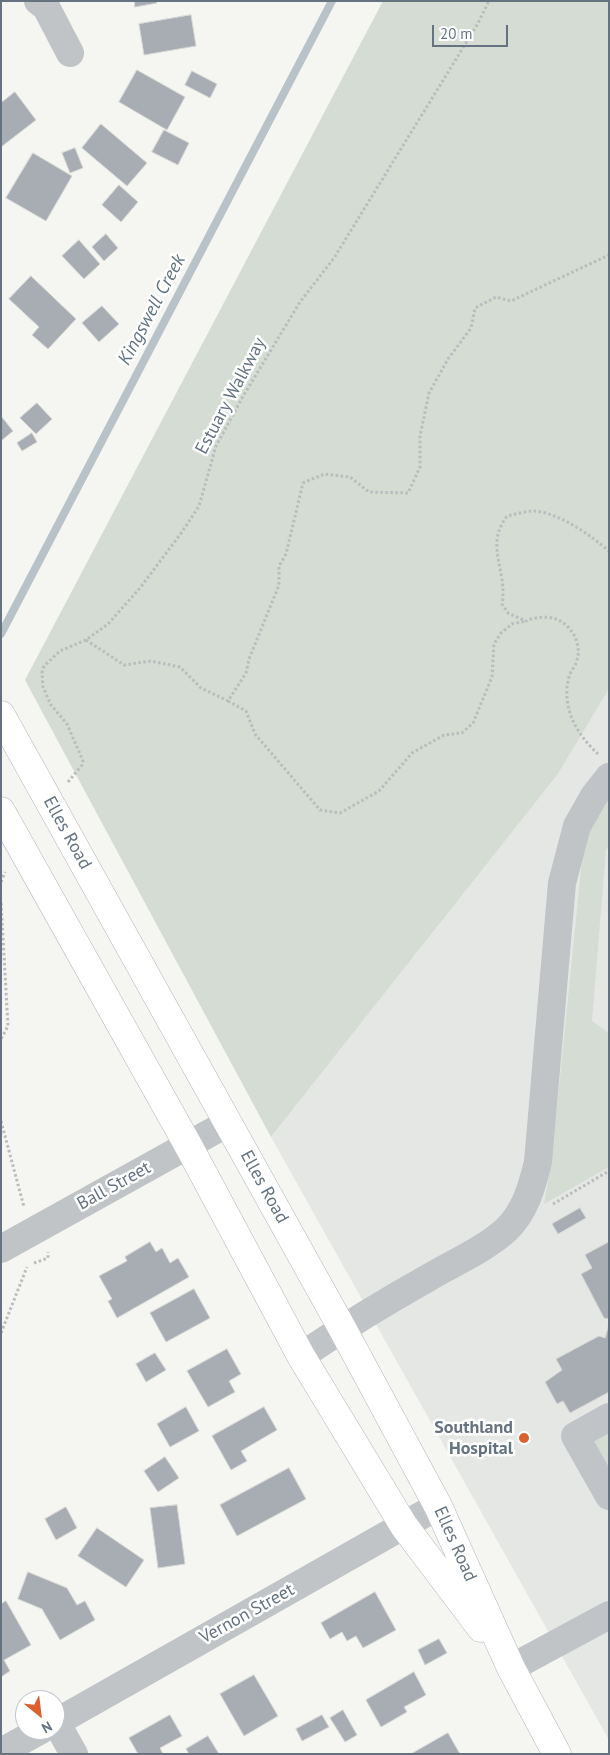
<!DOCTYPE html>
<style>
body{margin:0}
#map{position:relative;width:610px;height:1755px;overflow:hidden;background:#f5f5f1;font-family:"PT Sans",sans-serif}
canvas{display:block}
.frame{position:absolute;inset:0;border:2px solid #657381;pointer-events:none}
.north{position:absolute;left:15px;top:1690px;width:50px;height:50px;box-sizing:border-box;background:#fff;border:1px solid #c1c7cd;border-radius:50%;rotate:151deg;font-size:14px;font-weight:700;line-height:20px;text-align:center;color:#657381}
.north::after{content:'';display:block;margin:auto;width:18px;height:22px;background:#db612c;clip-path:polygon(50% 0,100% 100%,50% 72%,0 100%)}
.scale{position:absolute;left:432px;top:25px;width:76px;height:22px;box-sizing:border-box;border:2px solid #657381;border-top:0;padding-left:6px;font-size:15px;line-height:18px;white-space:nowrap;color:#657381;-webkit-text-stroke:4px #fff;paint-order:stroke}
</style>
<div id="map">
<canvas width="610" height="1755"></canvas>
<div class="frame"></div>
<div class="north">N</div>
<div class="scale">20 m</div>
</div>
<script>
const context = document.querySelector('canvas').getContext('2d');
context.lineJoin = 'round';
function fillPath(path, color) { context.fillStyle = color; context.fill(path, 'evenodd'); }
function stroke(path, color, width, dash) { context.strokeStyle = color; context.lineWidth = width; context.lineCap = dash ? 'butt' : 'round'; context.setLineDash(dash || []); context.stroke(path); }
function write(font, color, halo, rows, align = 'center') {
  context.font = font + ' "PT Sans",sans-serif'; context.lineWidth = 5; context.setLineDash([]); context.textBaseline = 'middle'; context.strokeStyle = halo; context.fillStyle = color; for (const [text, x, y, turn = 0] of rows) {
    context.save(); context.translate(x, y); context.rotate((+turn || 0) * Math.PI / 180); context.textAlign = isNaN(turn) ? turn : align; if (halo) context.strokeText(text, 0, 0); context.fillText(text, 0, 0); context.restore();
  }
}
const built = new Path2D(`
 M609,689V1740L271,1137L558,774Z`);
const green = new Path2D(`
 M383,1H609V689L558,774L271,1137L25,680Z
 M609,796V848L606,849L592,1021L609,1033V1167L544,1204L551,1166L583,850L590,829Z
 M609,1431V1469L594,1443L595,1440Z`);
const stream = new Path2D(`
 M1,634L332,1`);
const building = new Path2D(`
 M135,1H156L157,3L135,7Z
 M191,15L196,46L144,55L139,24Z
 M137,70L185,97L167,130L119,102Z
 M192,71L217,84L210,98L185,85Z
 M15,92L36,120L1,147V103Z
 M101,124L147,163L127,186L82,148Z
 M164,130L189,143L178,165L152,152Z
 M75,148L83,168L70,173L62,153Z
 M33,153L72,176L46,221L6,198Z
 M119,185L138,202L121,222L102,205Z
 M106,234L118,248L104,261L92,247Z
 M79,240L100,264L84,279L62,256Z
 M31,276L76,319L48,349L32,335L39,327L9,299Z
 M102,306L119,324L99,342L82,323Z
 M37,403L52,419L36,434L20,418Z
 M1,416L13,431L1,441Z
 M32,433L37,442L22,451L17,443Z
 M580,1208L586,1218L558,1234L552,1224Z
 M150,1242L156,1252L162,1248L170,1263L178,1258L189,1277L117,1318L108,1301L112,1299L99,1276L127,1261L125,1257Z
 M609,1242V1319L604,1318L581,1274L592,1268L585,1255Z
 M194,1289L210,1318L166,1342L150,1313Z
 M609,1324V1392L570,1413L563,1401L557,1404L545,1382L562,1370L556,1359L599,1336L605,1338Z
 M227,1349L241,1374L229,1381L235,1392L208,1407L187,1371Z
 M155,1353L166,1370L146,1382L136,1364Z
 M186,1407L199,1431L170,1447L157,1424Z
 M264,1407L277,1430L241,1451L247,1461L231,1470L212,1436Z
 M165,1457L179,1478L158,1492L144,1471Z
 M289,1468L306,1499L237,1536L220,1505Z
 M177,1505L185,1564L158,1568L150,1508Z
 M66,1507L77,1528L56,1540L45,1519Z
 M97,1528L144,1560L126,1587L78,1556Z
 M28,1572L67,1588L77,1605L85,1601L95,1620L60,1640L42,1609L18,1599Z
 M375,1592L396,1630L363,1648L356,1636L347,1641L342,1632L330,1639L321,1623Z
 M6,1601L31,1645L4,1660L10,1671L1,1677V1604Z
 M439,1639L447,1653L425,1665L418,1650Z
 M414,1672L426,1695L404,1707L407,1712L381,1727L366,1700Z
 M254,1675L278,1716L244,1736L220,1694Z
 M343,1710L357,1735L345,1742L330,1718Z
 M170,1715L182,1736L160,1748L163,1754H138L129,1738Z
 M322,1715L329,1727L302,1741L296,1729Z
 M448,1733L460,1754H411Z
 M208,1736L219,1754H189L186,1749Z`);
const path = new Path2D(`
 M86,640L124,665L151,661L180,667L201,688L228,701L246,673L249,659L279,585V566L286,554L303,483L324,474L350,477L369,492L408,493L420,467V436L429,393L448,359L471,328L475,308L496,297L511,301L609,255
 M228,701L246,711L255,734L320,810L340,813L379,791L412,753L444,735L462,733L473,723L492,677L494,644L501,633L512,624L526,621
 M598,754C586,743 572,725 569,709C566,698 566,685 570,674C572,669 576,665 577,660C582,644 572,625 556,619C548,616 533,617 526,621L508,613L502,604C508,570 484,546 507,516C516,514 526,511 534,511C560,513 590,535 609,551
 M68,782L82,765L83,761L67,724L51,705L43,687L42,673L44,666L60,651L86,640L108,624L140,588L182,532L199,506L216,446L242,398L300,302L334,258L477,25L489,1
 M1,882L5,872
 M1,903L8,1026L1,1039
 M1,1121L24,1207
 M553,1204L609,1171
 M34,1263L48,1258V1252
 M1,1333L27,1267`);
const minor = new Path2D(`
 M38,1L46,7L70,53
 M1,1249L228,1123
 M301,1356C343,1328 385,1302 428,1278C453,1263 484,1250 506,1230C525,1212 532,1187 538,1162L562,883L577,826L594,796L609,777
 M609,1417L575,1436L609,1496
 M511,1668L609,1615
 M56,1722L74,1754
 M55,1723L438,1506
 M1,1752L41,1730`);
const major = new Path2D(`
 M1,715L342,1328L438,1506L511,1668L557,1754
 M1,811L188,1145L301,1356L404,1526L481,1628`);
const markers = [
 [524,1438,6,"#db612c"]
];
const streetNames = [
 ["Estuary Walkway",231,396,-62],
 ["Elles Road",67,833,61],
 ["Ball Street",114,1186,-29],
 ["Elles Road",264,1187,61],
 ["Elles Road",455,1544,66],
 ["Vernon Street",247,1614,-29]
];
const poiNames = [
 ["Southland",513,1428],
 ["Hospital",513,1449]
];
const waterNames = [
 ["Kingswell Creek",152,310,-62]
];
fillPath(built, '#e5e7e5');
fillPath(green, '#d5dcd3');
stroke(stream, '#b8c2c7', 8);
fillPath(building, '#a7adb3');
stroke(building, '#d6d6d4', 1);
stroke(major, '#b3b7bb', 29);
stroke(path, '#babcbe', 3, [2.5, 2.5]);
stroke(minor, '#c0c4c7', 28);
stroke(major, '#fff', 28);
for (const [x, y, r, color] of markers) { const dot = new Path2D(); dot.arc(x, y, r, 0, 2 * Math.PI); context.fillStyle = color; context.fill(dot); stroke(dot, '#fff', 2); }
write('18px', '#657381', '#fff', streetNames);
write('bold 18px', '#657381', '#fff', poiNames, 'right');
write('italic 19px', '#61747e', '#fff', waterNames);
</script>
